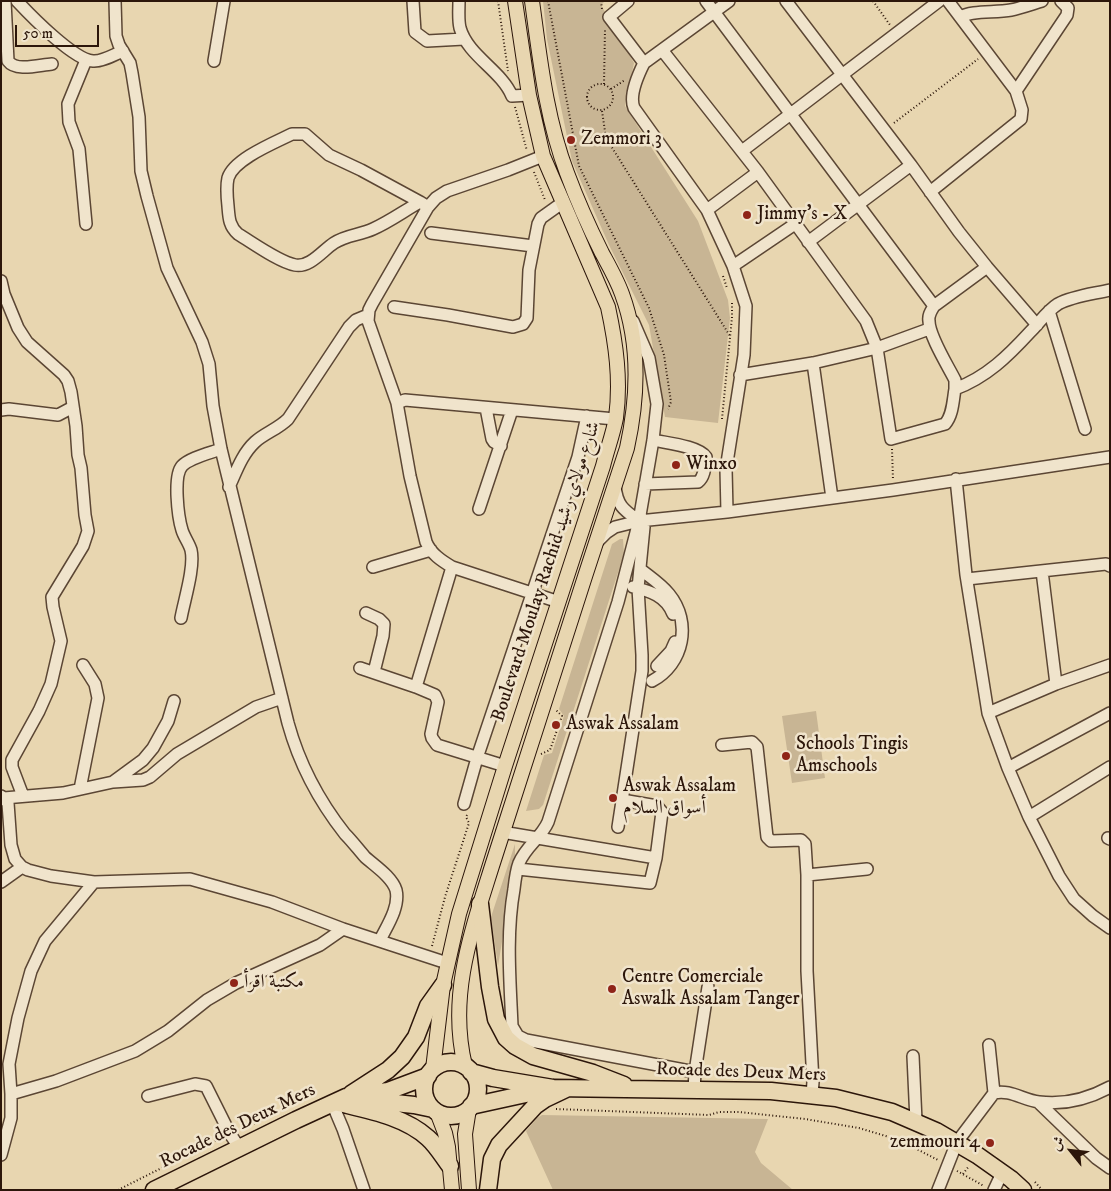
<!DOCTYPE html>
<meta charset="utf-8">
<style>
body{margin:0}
#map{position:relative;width:1111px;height:1191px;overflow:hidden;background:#e8d6b0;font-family:"IM FELL DW Pica",Amiri,serif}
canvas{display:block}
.frame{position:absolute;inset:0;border:2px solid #2c160a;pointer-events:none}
.north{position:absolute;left:1046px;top:1126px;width:50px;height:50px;-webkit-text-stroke:4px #f0e4cc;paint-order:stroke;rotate:299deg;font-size:14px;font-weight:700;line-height:20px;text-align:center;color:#2c160a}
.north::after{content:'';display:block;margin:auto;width:18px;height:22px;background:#2c160a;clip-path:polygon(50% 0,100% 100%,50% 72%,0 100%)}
.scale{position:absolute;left:15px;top:25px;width:84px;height:22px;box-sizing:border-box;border:2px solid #2c160a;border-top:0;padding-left:6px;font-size:15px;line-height:18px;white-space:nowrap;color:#2c160a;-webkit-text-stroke:4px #f0e4cc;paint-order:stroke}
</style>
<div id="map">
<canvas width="1111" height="1191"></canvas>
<div class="frame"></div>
<div class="north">ش</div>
<div class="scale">50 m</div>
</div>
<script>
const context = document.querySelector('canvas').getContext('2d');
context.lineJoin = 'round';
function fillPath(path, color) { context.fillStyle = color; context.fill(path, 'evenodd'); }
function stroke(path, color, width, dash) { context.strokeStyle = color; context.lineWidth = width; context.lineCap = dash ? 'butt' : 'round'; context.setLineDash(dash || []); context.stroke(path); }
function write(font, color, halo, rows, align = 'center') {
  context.font = font + ' "IM FELL DW Pica",Amiri,serif'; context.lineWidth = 5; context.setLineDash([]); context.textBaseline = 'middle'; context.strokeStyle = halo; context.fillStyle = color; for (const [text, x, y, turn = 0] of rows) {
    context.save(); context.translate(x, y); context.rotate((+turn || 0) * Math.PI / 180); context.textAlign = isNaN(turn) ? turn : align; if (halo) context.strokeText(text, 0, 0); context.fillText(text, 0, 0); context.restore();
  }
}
const green = new Path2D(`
 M543,1H605L601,5L634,63L625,106L698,221L728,300L730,318L718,423L665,417L649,325L609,245L572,161L547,39Z
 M620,539H623L624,554L543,805L539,809L526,811L544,755L552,753L564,716L559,709L612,544Z
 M816,711L825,778L792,783L782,716Z
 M515,844V862L498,966L491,917Z
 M542,1115L768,1119L755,1152L761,1163L793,1190H553L526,1131L537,1118Z`);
const path = new Path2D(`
 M498,1L508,71
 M548,1L579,166L649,308L664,355L671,402L668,409
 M601,1L602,9
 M873,1L890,25
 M587 97a13 13 0 1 1 26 0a13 13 0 1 1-26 0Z
 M604,84L605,29
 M611,89L625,80
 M515,107L527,151
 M602,111L606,138L730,336
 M894,123L978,59
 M534,172L545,200
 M723,276L727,288
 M722,419L732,317V302
 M892,449L893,480
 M541,754L550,750L562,716L556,710
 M432,946L445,897L469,823L466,817L467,815
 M556,1109L709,1115L719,1112H739L805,1119L859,1128L899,1140L938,1160
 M241,1129L262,1120
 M957,1171L984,1186
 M963,1174L969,1166
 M1035,1182L1042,1190
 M118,1190L221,1138`);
const minor = new Path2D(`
 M5,1L8,61C16,72 39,65 52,64
 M17,1C31,16 74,60 93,61C102,62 115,54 123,51
 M115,1L116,36L119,45L130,63L132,73L139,117L141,171L147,196L167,268L202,342L209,364L213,406L221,449L288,723C299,763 319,801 345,834C352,841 358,849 365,857C375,866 392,877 396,890C400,907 387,926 380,940
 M413,1L415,32L427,41L464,39
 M459,1C459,10 458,20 460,28C468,56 501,70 512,96L529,95
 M628,1L609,17L644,63
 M706,1L934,306
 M786,1L911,165L959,232L987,267L1037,325
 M960,17C972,10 995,13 1011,10C1021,8 1032,4 1042,1
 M662,50L758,172L866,321L877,348L891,439L945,424C953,415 953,400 955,389
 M214,61L224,1
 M1016,91L1067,15L1068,8L1061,1
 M742,151L939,1
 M543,156L508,170L447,191L436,198L428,207L372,304L369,310L368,321L397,403L410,476L426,542C431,554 442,561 452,567L559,602
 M930,192L1021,119L1022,110L1016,91L948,1
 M420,202C404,211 389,222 373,229C360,235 346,235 334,243C323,250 310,268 295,265C279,262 253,243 238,234C229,226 229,218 228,206C227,197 226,187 228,178C234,159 274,143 292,134H305L329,155L361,170L420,202L428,207
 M707,210L758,172
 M86,224L79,149L69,122L68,104L86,60
 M431,233L533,246
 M808,242L911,165
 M733,266L795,224
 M987,267L934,306C931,311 928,315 929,321C929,336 948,366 955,380V389C987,377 1008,356 1031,331C1040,322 1047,311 1058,304C1073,296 1093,294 1110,290
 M1,281L4,294L18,328L27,342L64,375L68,381L71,392L76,426L78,455L81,468L85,515L88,531L83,546L52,597L53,607L61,641L51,684L39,711L12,760V767L23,796
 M394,307L448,315L513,327L523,324L527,318L529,270L538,224L541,218L562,203
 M1049,311L1085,429
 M633,321L649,358L657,404L653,440L639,521L618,602L548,822C541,838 526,846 519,863C516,871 515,880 514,889C506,934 510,980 512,1026L518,1036L526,1040L695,1072
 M813,363L832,498
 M740,375L813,363L877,348L929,329
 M397,403L405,400L615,419
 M486,408L492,439L494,442L501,446
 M1,410L9,409L58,415L73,407
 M956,479L966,575L988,713L1008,768L1029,817L1059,876L1074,899L1093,916L1110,928
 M645,484L698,482C705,477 705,465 706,457C699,446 666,443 653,440
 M615,486C617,506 624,510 639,521
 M229,487C236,472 242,454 255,442C265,433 278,429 288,419L349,327L356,320L368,315
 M479,509L512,410
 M727,512L726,469L744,355L746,306L733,266L707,210L634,108C629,96 638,75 644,63L729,1
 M597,542L606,533L615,527L639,521L727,512L893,490L1110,457
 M373,567L431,550
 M640,569C650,577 661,584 669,594C692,622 684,664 652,681
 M1042,571L1056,684
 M967,579L1106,564L1110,566
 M633,587C650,591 666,596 673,614
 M366,613L379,619L384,624L383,636L374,672
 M181,618C184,601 195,567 191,550C189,543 184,537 182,530C178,517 173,476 182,466C189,458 210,453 221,449
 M657,666L671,651L675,642
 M360,668L416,687L435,695L438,702L431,734L432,738L437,745L505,766
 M416,687L452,567
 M988,713L1056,684L1110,665
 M722,745L752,742L757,747L767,837L771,841L801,840L805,844L807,875
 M1008,768L1110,713
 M113,782L143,780L150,777L177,754L256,707L282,698
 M80,789L98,698L95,684L83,665
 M1,796L8,803L11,845L15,859L22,867L28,870L51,876L94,882L190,879L272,902L343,929L447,963
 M4,798L63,793L113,782L143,760L153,748L168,721L174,701
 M464,804L477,758L578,457L587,416
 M1029,817L1110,767
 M618,827L642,671V655L638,588L644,527
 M502,832L656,858
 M1108,838L1110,839
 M518,869L650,883L656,858L662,812L657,806L622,800
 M1,882L22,867
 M989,1045L994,1093
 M913,1056L916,1121
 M694,1090L695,1072L708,987
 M11,1094L56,1081L135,1051L168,1031L207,1000L236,983L320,945L343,929
 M812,1095L813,1082L807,971V875L867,869
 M148,1096L195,1084L206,1086L230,1134L239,1147
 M1038,1102L1096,1158L1110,1168
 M332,1103L343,1129L364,1190
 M1,1155L11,1118V1094L9,1064L18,1018L31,971L45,941L94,882
 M938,1190L957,1142L994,1093C1010,1089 1023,1100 1039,1102C1063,1105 1088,1099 1110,1087
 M994,1190L1002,1173`);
const major = new Path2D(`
 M465,1066C448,996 471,933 492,866C506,821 521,775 536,729C566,636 596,541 627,448C638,398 640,343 622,294C617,280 609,266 602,253C589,227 577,200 567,173C546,118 540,59 532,1
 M433,1069L443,985L459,914L505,766L603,466C607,450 613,434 616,418C621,380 616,344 608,307L543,156L529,95L515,1
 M437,1112L445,1133L448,1147L452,1190
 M469,1190L465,1134L469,1109`);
const highway = new Path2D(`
 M480,904L490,987L496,1019L506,1038L515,1046L533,1056L593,1073L624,1085
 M424 1089a27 27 0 1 1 54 0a27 27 0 1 1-54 0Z
 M471,1072L493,1078L553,1088L771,1091L836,1098L892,1112L936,1131L977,1155L1011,1179L1023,1190
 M351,1094L388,1070L402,1057L416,1037L428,1006L443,985
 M367,1100L414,1105L433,1109
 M335,1102C367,1110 404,1116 428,1138C437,1146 443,1157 450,1166
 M471,1106L544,1090
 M154,1190L296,1120L346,1097L388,1091L428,1076
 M488,1190L492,1159L499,1145L535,1106L545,1099L566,1089`);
const markers = [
 [571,140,5,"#8f2418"],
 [747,215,5,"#8f2418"],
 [676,465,5,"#8f2418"],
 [556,725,5,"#8f2418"],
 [786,756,5,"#8f2418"],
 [613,798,5,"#8f2418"],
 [234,983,5,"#8f2418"],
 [612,989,5,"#8f2418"],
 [990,1143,5,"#8f2418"]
];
const poiNames = [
 ["Zemmori 3",581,140],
 ["Jimmy's - X",757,215],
 ["Winxo",686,465],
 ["Aswak Assalam",566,725],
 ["Schools Tingis",796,745],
 ["Amschools",796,767],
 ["Aswak Assalam",623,787],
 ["أسواق السلام",623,809],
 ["Centre Comerciale",622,978],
 ["Aswalk Assalam Tanger",622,1000],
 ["مكتبة اقرأ",244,983],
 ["zemmouri 4",980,1143,"right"]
];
const streetNames = [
 ["Boulevard Moulay Rachid شارع مولاي رشيد",547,572,-72],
 ["Rocade des Deux Mers",741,1073,2],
 ["Rocade des Deux Mers",238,1127,-26]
];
fillPath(green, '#c8b594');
stroke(minor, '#5b4634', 14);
stroke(major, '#2c160a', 16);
stroke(highway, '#2c160a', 19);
stroke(path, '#2c160a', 2, [1, 2.5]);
stroke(minor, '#f0e4cc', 11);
stroke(major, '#e8d6b0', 14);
stroke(highway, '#e8d6b0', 16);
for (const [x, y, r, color] of markers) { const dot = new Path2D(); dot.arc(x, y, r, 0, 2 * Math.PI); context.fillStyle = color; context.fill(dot); stroke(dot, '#f0e4cc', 2); }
write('19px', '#2c160a', '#f0e4cc', poiNames, 'left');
write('19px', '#2c160a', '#f0e4cc', streetNames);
</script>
